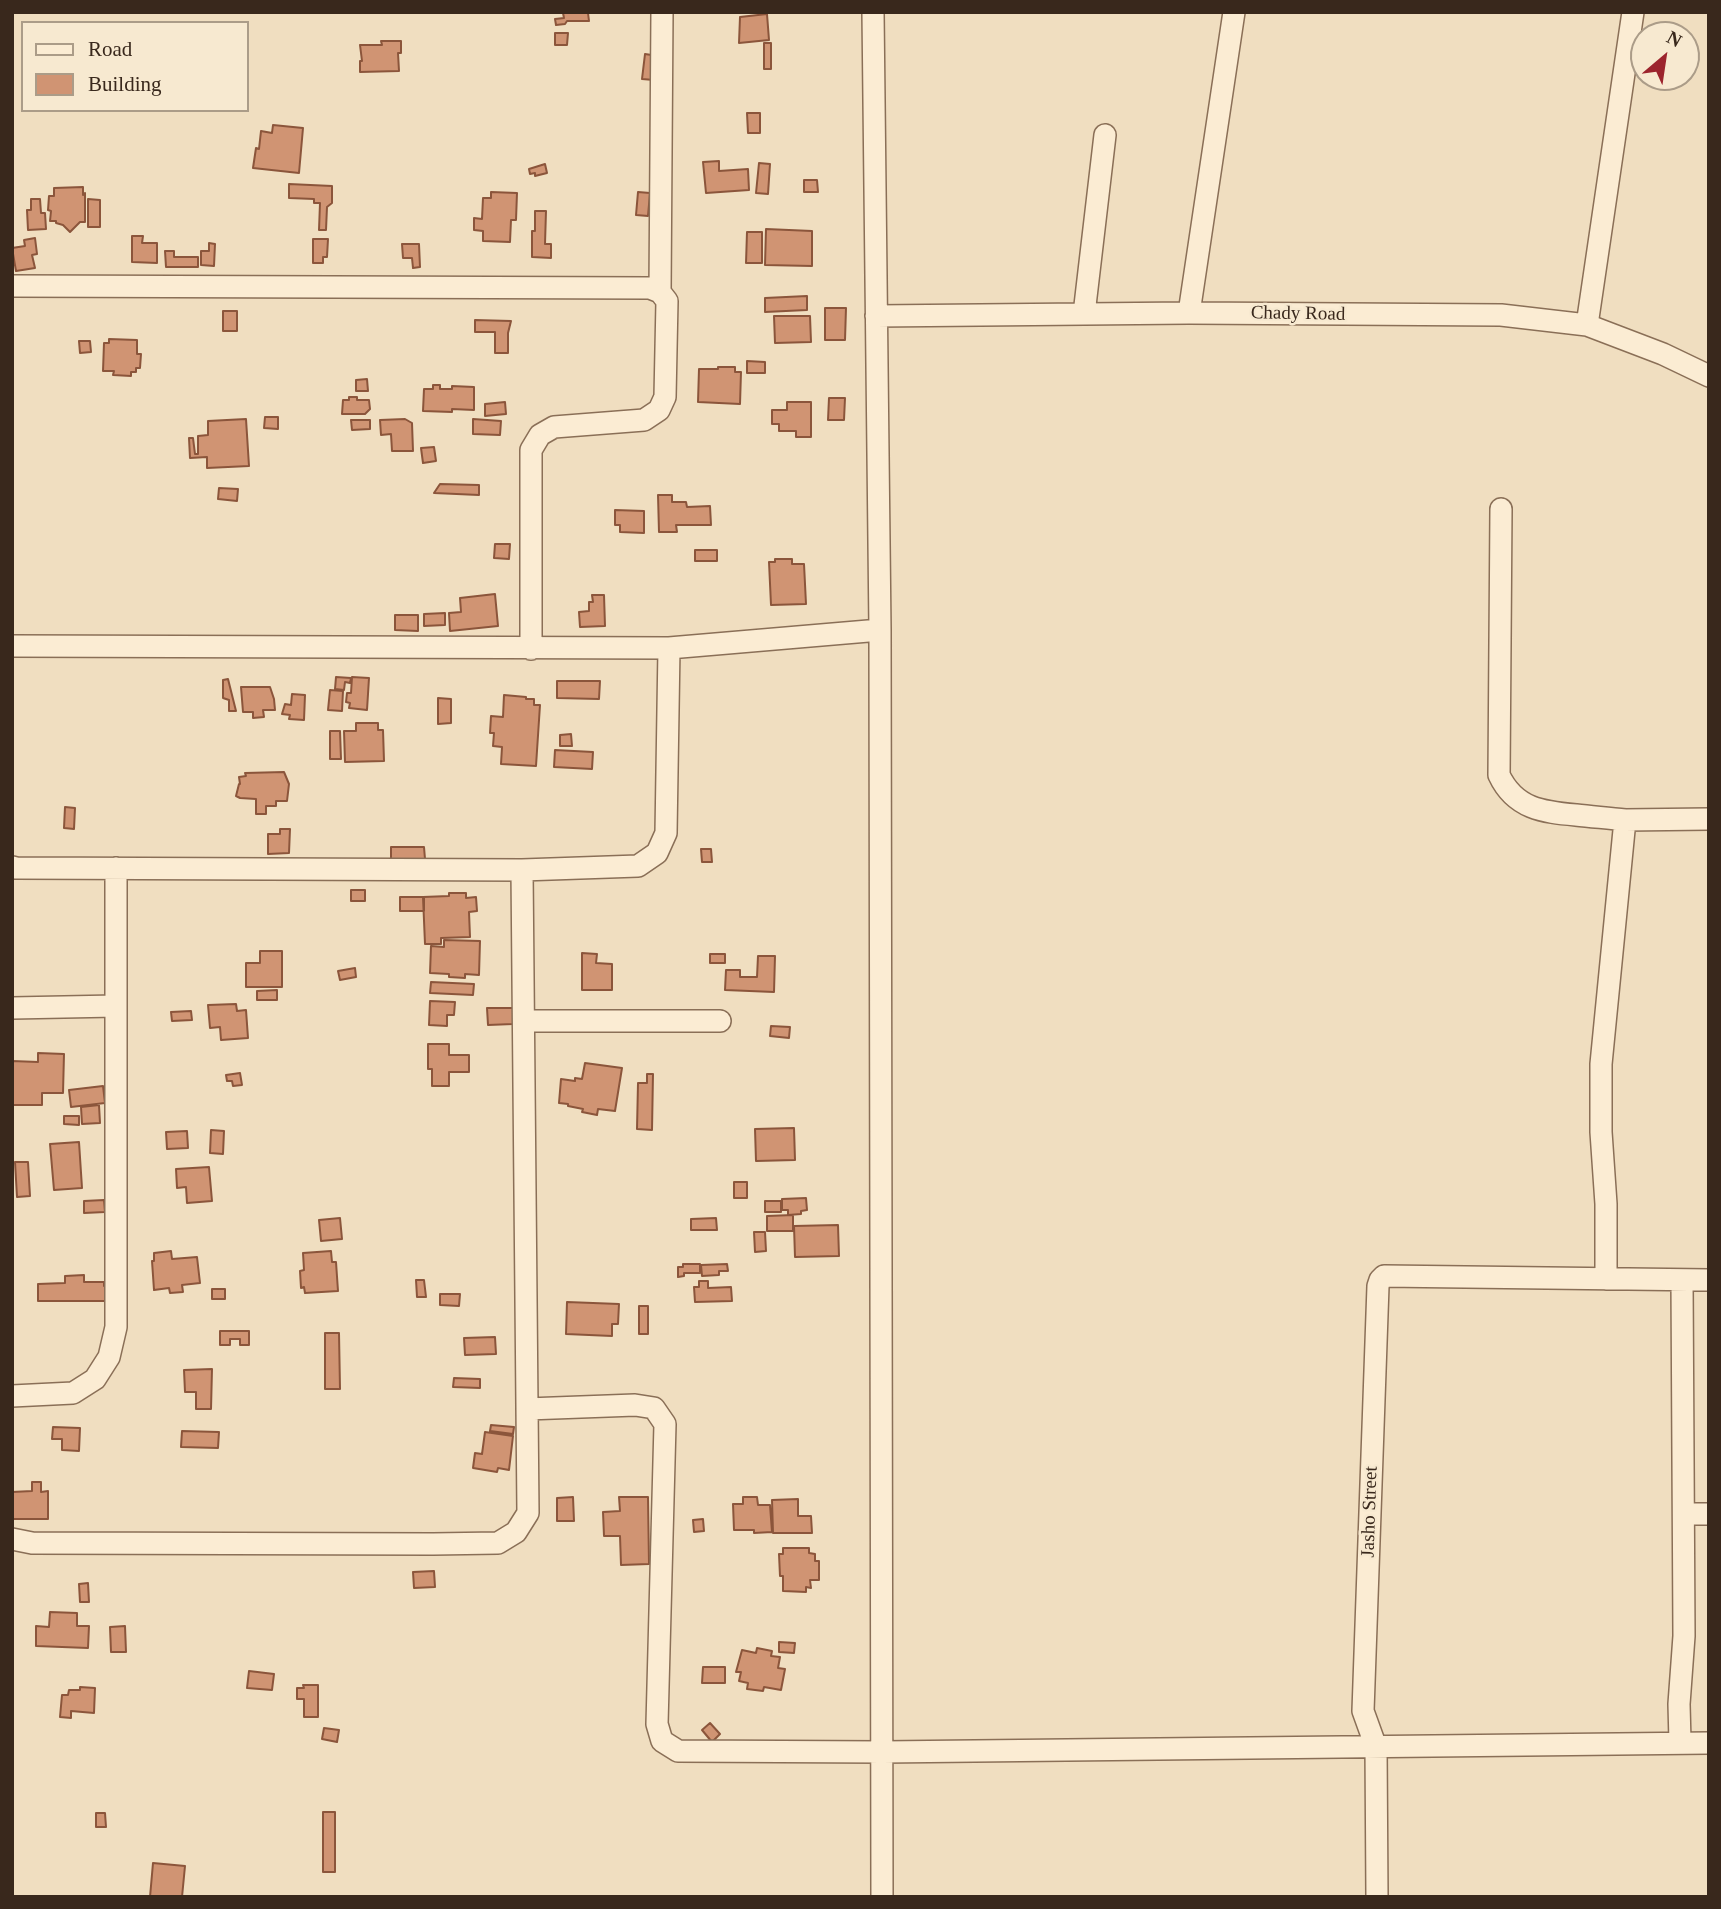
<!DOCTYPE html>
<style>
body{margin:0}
#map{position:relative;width:1721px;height:1909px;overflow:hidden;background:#f0dec0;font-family:Georgia,serif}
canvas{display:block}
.frame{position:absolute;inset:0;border:14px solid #39281c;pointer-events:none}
.legend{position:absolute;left:21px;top:21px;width:228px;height:91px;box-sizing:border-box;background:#f7e9d0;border:2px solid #ab9c88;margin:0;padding:9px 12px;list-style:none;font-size:21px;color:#39281c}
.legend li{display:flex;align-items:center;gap:14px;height:35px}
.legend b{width:35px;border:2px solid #ab9c88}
.north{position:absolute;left:1630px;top:21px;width:70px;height:70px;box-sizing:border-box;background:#f7e9d0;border:2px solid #ab9c88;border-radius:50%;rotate:29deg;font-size:19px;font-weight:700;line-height:28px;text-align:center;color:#39281c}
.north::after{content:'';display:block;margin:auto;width:24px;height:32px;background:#9c242d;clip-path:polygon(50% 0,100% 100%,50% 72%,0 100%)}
</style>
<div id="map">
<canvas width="1721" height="1909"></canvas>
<div class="frame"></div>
<ul class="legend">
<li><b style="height:9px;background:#fbecd3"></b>Road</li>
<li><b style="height:19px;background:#d09473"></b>Building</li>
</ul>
<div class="north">N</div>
</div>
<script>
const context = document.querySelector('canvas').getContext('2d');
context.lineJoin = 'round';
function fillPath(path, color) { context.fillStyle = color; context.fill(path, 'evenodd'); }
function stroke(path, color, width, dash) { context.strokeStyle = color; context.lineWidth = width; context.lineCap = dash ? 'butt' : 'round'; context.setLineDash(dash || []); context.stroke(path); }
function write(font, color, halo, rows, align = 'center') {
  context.font = font + ' Georgia,serif'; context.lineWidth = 5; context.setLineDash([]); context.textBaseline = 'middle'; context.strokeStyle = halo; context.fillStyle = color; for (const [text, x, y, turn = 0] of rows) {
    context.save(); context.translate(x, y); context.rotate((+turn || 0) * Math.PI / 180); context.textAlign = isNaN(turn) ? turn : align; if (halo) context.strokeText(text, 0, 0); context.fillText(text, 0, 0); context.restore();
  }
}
const building = new Path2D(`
 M563,13H588L589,21H567L565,24L556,25L555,19L564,18Z
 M767,14L769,40L739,43L740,17Z
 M555,33H568L567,45H555Z
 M381,41H401V53H398L399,71L360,72V61H362L360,45H382Z
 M764,43H771V69H764Z
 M645,54L658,56L654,80L642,79Z
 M747,113H760V133H748Z
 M273,125L303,128L299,173L253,168L256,148L259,149L261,131L272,133Z
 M719,161V171L748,169L749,190L706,193L703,162Z
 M759,163L770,164L768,194L756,193Z
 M545,164L547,173L535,176V173L530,174L529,169Z
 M804,180H817L818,192H804Z
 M289,184L332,186V203L327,207L326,230H319L320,203H314V199L289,198Z
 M83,187V195L85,193V222H80L70,232L63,225L56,223V221H50L51,211L48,210L49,196H54V188Z
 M491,192L517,193L516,220H511L510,242L483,241V231L474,230V218L482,219L483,198H491Z
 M638,192L650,193L648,216L636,215Z
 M31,199H40L41,213H45L46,229L28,230L27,210H31Z
 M88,199L100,200V227H88Z
 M535,211H546L545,244H551V258L532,257V231H535Z
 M766,229L812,231V266L765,265Z
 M747,232H762V263H746Z
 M132,236H143L142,243H157V263L132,262Z
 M35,238L37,254L32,255L35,268L16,271L12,248L25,246L24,240Z
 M313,239H328L327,257H323V263H313Z
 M209,243L215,244L214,266L201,265V251H209Z
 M402,244H419L420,267L413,268L412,258H403Z
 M165,251H174V257H198V267H166Z
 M807,296V310L765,312V298Z
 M825,308H846L845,340H825Z
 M223,311H237V331H223Z
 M774,316H810L811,342L775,343Z
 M475,320L511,321L508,333V353H495V332H475Z
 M109,339L137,340V354H141L140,368H136V372H131V376L113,375L114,371H103L104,343H109Z
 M79,341H90L91,352L80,353Z
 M747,361L765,362V373H747Z
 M718,367H735V372H741L740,404L698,402L699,369H718Z
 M367,379L368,391H356V380Z
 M433,385H440V389H452V386L474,387V410L452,409V412L423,411L424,389H433Z
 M349,397H357V400H369L370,409L365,414H342L343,400H349Z
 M829,398H845L844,420H828Z
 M505,402L506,414L485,416V404Z
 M787,402H811V437H796V431H779V424H772V410H787Z
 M265,417H278V429L264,428Z
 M246,419L249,466L207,468V457L190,458L189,438H193L195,454H198V436L208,435V421Z
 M405,419L412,423L413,451H392L391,434L381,435L380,420Z
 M473,419L501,421L500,435L473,434Z
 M351,420H370V429L352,430Z
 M434,447L436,461L423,463L421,448Z
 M440,484L479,485V495L434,493Z
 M219,488L238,489L237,501L218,499Z
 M658,495H672V502H686L687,507L710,506L711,525H676L677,532H659Z
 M615,510L644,511V533L620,532V525H615Z
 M495,544H510L509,559L494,558Z
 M695,550H717V561H695Z
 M775,559H792V564H804L806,604L771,605L769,562H775Z
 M495,594L498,626L450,631L449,613L461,612L460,598Z
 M592,595H604L605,626L580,627L579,612L589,611V602H593Z
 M445,613V625L424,626V614Z
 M395,615H418V631L395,630Z
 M336,677L351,678L350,683L345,682L344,690L335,689Z
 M352,677L369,678L367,710L349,708L350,703L346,702L347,693H351Z
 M228,679L236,711H229V700L223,698V680Z
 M557,681H600L599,699L557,698Z
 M241,687H270L274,699L275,710H263L264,717L253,718V712H243Z
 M330,690L343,691L342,711L328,710Z
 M292,694L305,695L304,720L289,719L290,715L282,714L285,704L291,705Z
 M504,695L526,697V699H534V705H540L536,766L501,764L502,747L493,746L494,733H490L491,716L503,717Z
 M438,698L451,699V723L438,724Z
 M356,723H378V730H383L384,761L345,762L344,731H356Z
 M330,731H340L341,759H330Z
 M571,734L572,746H560V735Z
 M555,750L593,752L592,769L554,767Z
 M284,772L289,784L287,801H276V806H266V814H256V799L240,798L236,796L239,784H240L239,777L246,776L245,773Z
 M65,807L75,808L74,829L64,828Z
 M280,829H290L289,853L268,854V834H280Z
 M391,847H424L425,859H391Z
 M701,849H711L712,862H702Z
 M351,890H365V901H351Z
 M449,893H466V898L476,897L477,911L469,912L470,937L441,938V944H425L423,897L449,896Z
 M400,897H424V911H400Z
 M444,940L480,941L479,975L465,974V978L449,977V974L430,973L431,946L444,947Z
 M260,951H282V987H246V963H260Z
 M582,953L597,954L596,963L612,964V990H582Z
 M710,954H725V963H710Z
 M758,956H775L774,992L725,990L726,970H740V977H757Z
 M355,968L356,977L340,980L338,971Z
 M431,982L474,984L473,995L430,993Z
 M277,990V1000H257V991Z
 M430,1001L455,1002L454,1015H447V1026L429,1025Z
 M236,1004L237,1011L246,1010L248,1038L221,1040L220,1027L210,1028L208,1005Z
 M487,1008H513V1024L488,1025Z
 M191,1011L192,1020L172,1021L171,1012Z
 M771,1026L790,1027L789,1038L770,1036Z
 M428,1044H449V1055H469V1072H449V1086H432V1069H428Z
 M38,1053L64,1054L63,1093H42V1105H12V1061L38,1062Z
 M585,1063L622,1068L615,1111L598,1109L597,1115L582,1112L583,1109L568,1106V1104L559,1103L561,1079L575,1081V1078L582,1079Z
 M240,1073L242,1085L233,1086L232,1081H227L226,1075Z
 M647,1074H653L652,1130L637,1129L638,1083H647Z
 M103,1086L105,1103L71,1107L69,1090Z
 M99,1105L100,1123L82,1124L81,1107Z
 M64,1116H79V1125L64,1124Z
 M794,1128L795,1160L756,1161L755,1129Z
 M211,1130L224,1131L223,1154L210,1153Z
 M187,1131L188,1148L167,1149L166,1132Z
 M79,1142L82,1188L54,1190L50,1144Z
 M15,1162H28L30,1196L17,1197Z
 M209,1167L212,1201L187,1203L186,1187L177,1188L176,1169Z
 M734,1182H747V1198H734Z
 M806,1198L807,1210L801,1211V1214L788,1215V1210H782V1199Z
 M104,1200L105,1212L84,1213V1201Z
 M765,1201H781V1212H765Z
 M793,1215V1231H767V1216Z
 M340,1218L342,1239L321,1241L319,1220Z
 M716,1218L717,1230H691V1219Z
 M838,1225L839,1256L795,1257L794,1226Z
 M754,1232H765L766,1251L755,1252Z
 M171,1251L172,1259L197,1257L200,1283L182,1285L183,1292L170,1293L169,1288L154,1290L152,1261H154V1253Z
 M331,1251L332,1262H336L338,1291L305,1293L304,1287L301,1288L300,1271L304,1270L303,1253Z
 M683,1264H700V1273H684V1276L678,1277V1267H683Z
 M727,1264L728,1271H719V1275L702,1276L701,1265Z
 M84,1275V1282H104V1286H113V1301H38V1284L65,1283V1276Z
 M416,1280H424L426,1297H417Z
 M699,1281H708V1288L731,1287L732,1301L695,1302L694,1287H699Z
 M212,1289H225V1299H212Z
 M440,1294H460L459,1306L440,1305Z
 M567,1302L619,1304L618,1324H612V1336L566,1334Z
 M639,1306H648V1334H639Z
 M220,1331H249V1345H240V1339H230V1345H220Z
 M325,1333H339L340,1389H325Z
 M495,1337L496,1354L465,1355L464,1338Z
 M212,1369L211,1409H196V1392H185L184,1370Z
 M454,1378L480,1379V1388L453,1387Z
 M491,1425L514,1427L513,1434L490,1431Z
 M53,1427L80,1428L79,1451L62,1450V1439H52Z
 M182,1431L219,1432L218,1448L181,1447Z
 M485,1432L513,1436L509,1470L498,1468L497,1472L473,1468L475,1453L482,1454Z
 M32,1482H41V1492L48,1491V1519H12V1492L32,1491Z
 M573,1497L574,1521H557V1498Z
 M619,1497H648L649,1564L621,1565L620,1536H604L603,1512L620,1511Z
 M743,1497H757L758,1505H770L772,1532L754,1533V1530H734L733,1504H743Z
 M798,1499V1516H811L812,1533H773L772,1500Z
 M703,1519L704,1531L694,1532L693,1520Z
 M783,1548H809V1553L815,1554V1561H819V1580H810L811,1588L806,1587V1592L783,1591V1576H780L779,1554H783Z
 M434,1571L435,1587L414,1588L413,1572Z
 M88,1583L89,1602H80L79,1584Z
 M50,1612L77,1613V1626H89L88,1648L36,1646V1626L49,1627Z
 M125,1626L126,1652H111L110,1627Z
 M779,1642L795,1643L794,1653L779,1652Z
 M757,1648L772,1651L771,1656L780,1657L778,1668L785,1669L781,1690L764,1687L763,1691L747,1689L748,1683L739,1681L741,1672H736L742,1650L756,1653Z
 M703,1667H725V1683H702Z
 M249,1671L274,1674L272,1690L247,1688Z
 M303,1685H318V1717H304V1699H297V1688H304Z
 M80,1687L95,1688L94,1713L71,1711V1718L60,1717L62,1695H68L69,1690H80Z
 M710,1723L720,1734L712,1742L702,1730Z
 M324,1728L339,1730L337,1742L322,1739Z
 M323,1812H335V1872H323Z
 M96,1813H105L106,1827H96Z
 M153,1863L185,1866L182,1897H150Z`);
const minor = new Path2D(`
 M873,12L880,630L882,1897
 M12,286L650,288L660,292L667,301L665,397L659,410L644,420L554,427L540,435L531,450V649
 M660,292L662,12
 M1189,313L1234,12
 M1084,314L1105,135
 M876,316L1189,313L1501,315L1587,325L1663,354L1709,376
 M1587,325L1633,12
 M1501,509L1499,775C1515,809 1543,812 1576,815C1593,817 1609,818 1625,820
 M12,646L669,648L880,630
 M12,867L16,868L522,870L638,866L657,853L666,833L669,648
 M12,1008L116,1006
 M524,1021H720
 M1606,1279V1204L1601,1132V1064L1625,820L1709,819
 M12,1396L73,1393L95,1379L109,1357L116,1327V868
 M527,1409L635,1405L654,1408L665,1424L657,1724L662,1741L678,1751L883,1752L1709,1743
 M1684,1514H1709
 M12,1539L32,1543L433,1544L498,1543L516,1532L528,1513L522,870
 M1680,1742L1679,1704L1684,1636L1682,1280
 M1377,1897L1376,1747L1363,1711L1378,1286L1380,1280L1384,1276L1709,1280`);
const streetNames = [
 ["Chady Road",1298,314,1],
 ["Jasho Street",1370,1512,-88]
];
fillPath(building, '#d09473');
stroke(building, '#8b553b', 2);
stroke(minor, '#8a6f57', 24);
stroke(minor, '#fbecd3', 21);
write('19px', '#39281c', '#f7e9d0', streetNames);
</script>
